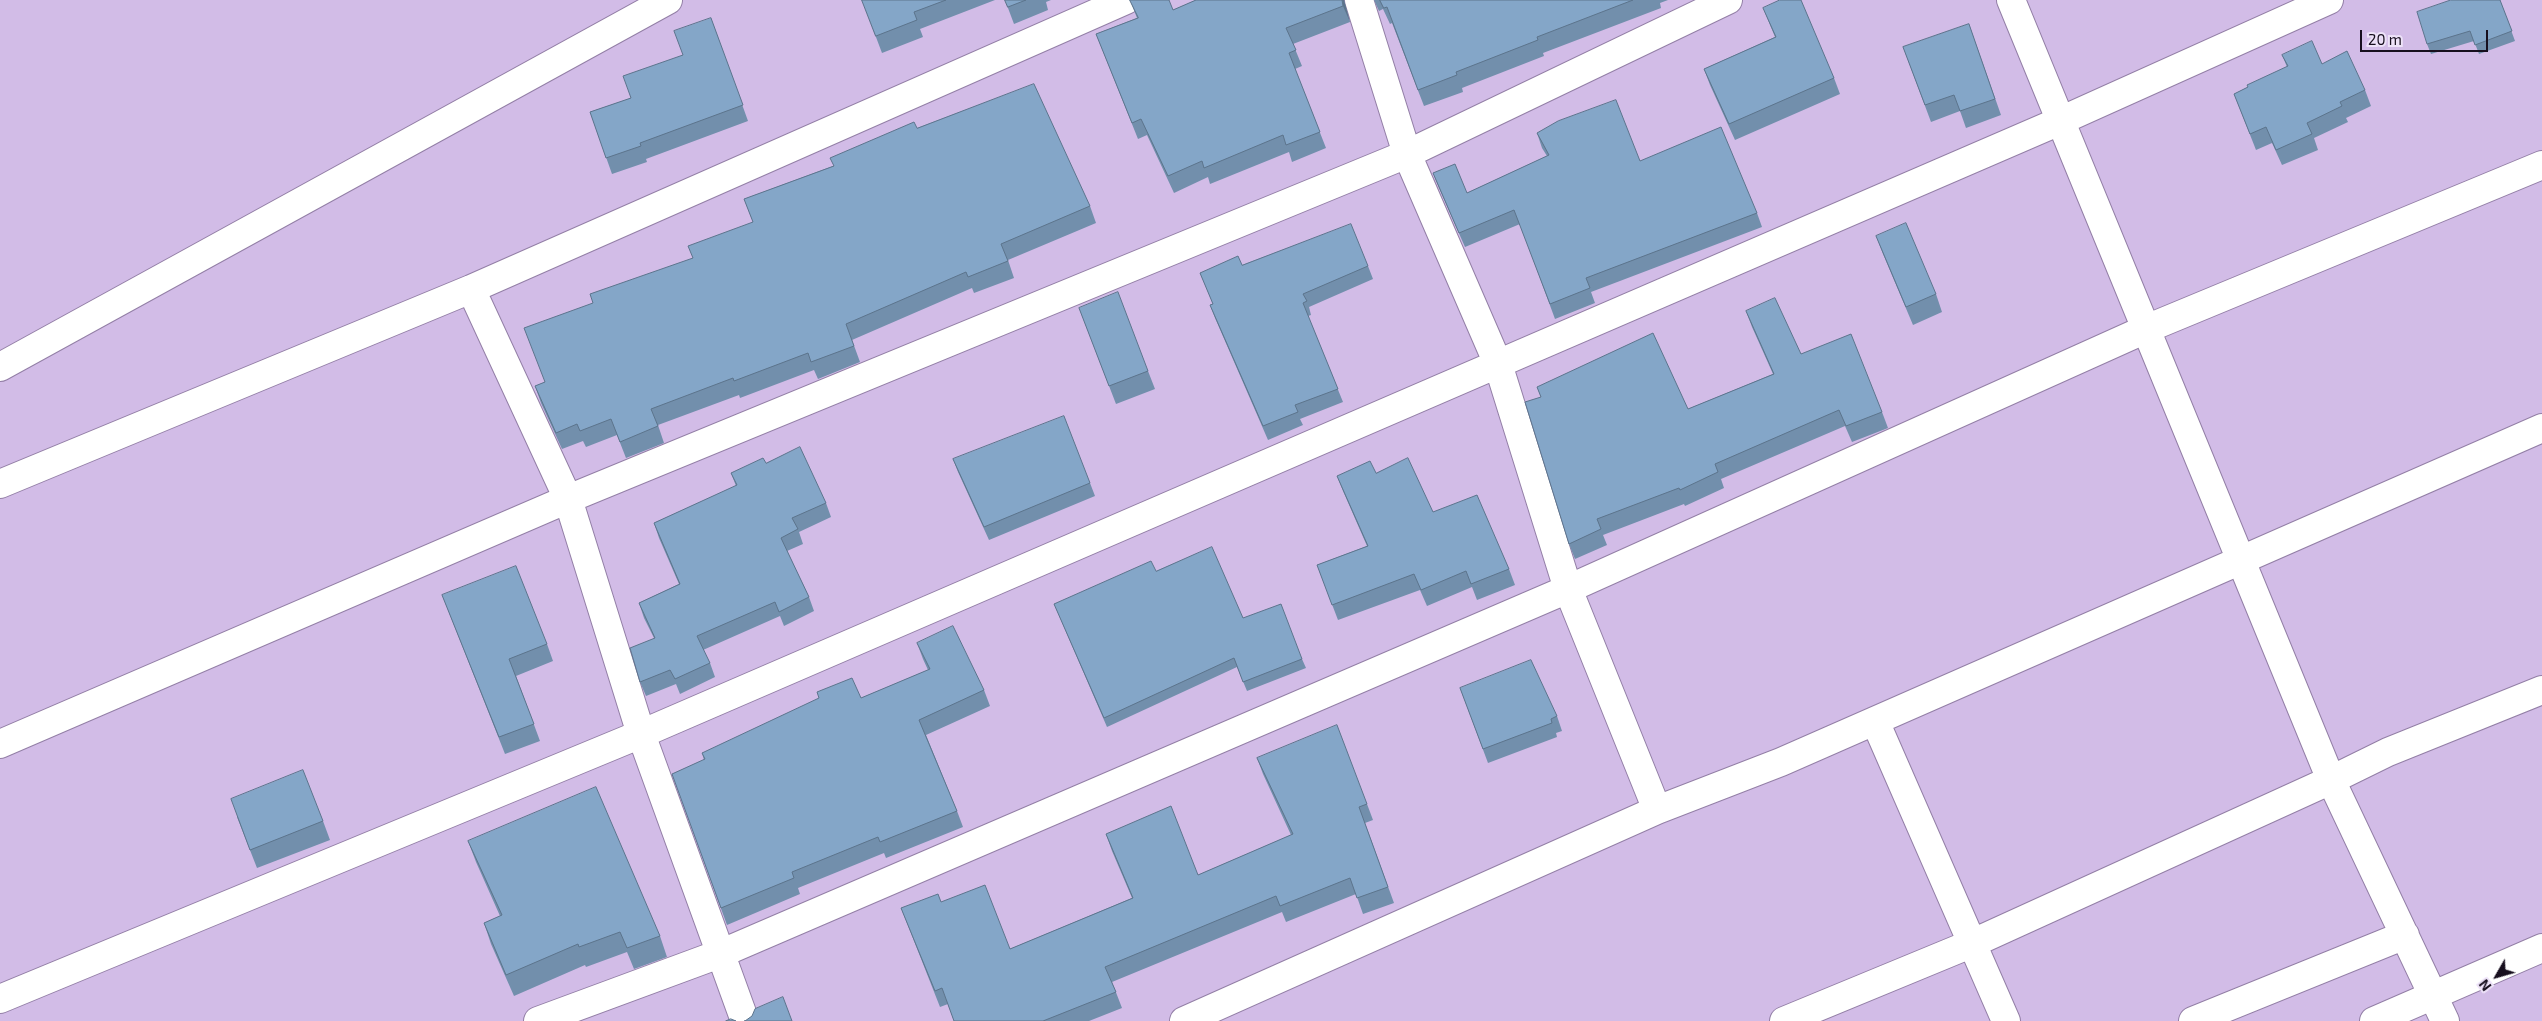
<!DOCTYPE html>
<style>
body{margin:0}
#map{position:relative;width:2542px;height:1021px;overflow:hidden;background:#d2bce7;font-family:"Exo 2",sans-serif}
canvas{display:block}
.north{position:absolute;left:2472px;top:951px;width:50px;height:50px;-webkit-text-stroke:4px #ede2f8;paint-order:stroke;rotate:232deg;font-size:14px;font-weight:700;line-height:20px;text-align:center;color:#170f1e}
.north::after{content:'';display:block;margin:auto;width:18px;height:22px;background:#170f1e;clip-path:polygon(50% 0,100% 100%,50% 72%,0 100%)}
.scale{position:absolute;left:2360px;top:30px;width:128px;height:22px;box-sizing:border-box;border:2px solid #170f1e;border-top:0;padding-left:6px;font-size:15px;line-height:18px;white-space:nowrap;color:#170f1e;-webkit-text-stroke:4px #ede2f8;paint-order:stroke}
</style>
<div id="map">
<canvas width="2542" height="1021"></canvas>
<div class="north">N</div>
<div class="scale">20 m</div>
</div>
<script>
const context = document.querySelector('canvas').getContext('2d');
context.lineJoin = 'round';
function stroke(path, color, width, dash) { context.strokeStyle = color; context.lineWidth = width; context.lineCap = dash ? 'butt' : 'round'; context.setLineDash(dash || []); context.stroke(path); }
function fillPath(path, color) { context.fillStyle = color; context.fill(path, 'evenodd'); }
const street = new Path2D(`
 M1359,0L1407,154L1498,364L1568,589L1657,810
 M471,289L568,499L641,734L745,1021
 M0,367L668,0
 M0,484L471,289L1126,0
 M1875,721L2006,1021
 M0,744L568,499L1407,154L1728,0
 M0,999L641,734L2060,121L2329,0
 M538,1021L722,953L1568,589L2146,329L2011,0
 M1184,1021L1657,810L1781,762L2542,428
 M1784,1021L1973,943L2331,780L2388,752L2542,690
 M2193,1021L2405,935
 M2374,1021L2542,948
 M2445,1021L2331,780L2146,329L2542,165`);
const wall = new Path2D(`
 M862,0H995L920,29L923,37L882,53Z
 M1005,0H1051L1046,2L1048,10L1014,24Z
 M1130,0L1173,10L1196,0H1344L1350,22L1293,44L1302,66L1295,69L1326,148L1292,162L1289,152L1210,184L1208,177L1174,193L1147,135L1138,139L1096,34L1137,18Z
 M1374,0H1668L1660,3L1661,8L1543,53L1544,56L1462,88L1463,92L1424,106L1392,23L1390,24L1383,9L1379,11Z
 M2500,0L2515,41L2479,54L2474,41L2431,54L2427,44Z
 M1763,8L1834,78L1840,94L1735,140L1710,85L1704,69L1775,37Z
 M711,18L748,121L646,159L647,162L612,174L590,112L631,98L683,55Z
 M1969,24L2001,115L1966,128L1960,111L1931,122L1903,47Z
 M2282,55L2322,64L2365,90L2371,106L2346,118L2348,122L2314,138L2318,150L2282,165L2272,143L2256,150L2234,94L2248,87L2287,67Z
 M917,128L1090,206L1096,223L1008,260L1014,278L974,293L972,288L852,340L860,362L818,379L814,370L740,398L739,395L658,425L664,443L626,458L617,435L586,447L583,441L562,449L541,403L535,386L545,382L693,258L753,222L744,199L833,166Z
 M1537,133L1640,161L1757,213L1762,227L1591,292L1595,303L1555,319L1520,224L1465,247L1439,188L1433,173L1467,193L1547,156L1542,148Z
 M1876,236L1936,294L1942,312L1913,325L1883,254Z
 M1242,265L1368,266L1373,279L1309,307L1311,315L1308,316L1343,402L1300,419L1303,425L1268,440L1215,318L1210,305L1213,304L1200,273Z
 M1079,308L1148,371L1155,389L1116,404Z
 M1746,311L1801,354L1882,412L1888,428L1852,442L1845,426L1721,479L1724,488L1685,506L1684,504L1603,535L1607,545L1575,559L1569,544L1541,397L1537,387L1688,409L1773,374L1752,327Z
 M953,459L1090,483L1095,496L989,540L958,472Z
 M766,463L826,503L831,517L799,532L803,544L787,551L809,597L814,611L784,626L780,616L703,650L710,663L715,677L680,694L676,684L646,696L640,682L654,638L644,618L639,603L679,584L659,538L654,523L736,486L731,473Z
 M1376,473L1433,512L1509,569L1515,585L1477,600L1472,587L1427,606L1420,590L1338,620L1317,565L1367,546L1343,491L1337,476Z
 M1156,571L1243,618L1302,659L1306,668L1247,691L1237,667L1107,727L1054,604Z
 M442,595L547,644L553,661L516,676L540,741L505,754Z
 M917,643L984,690L990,706L926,735L957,811L963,827L886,858L884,853L798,888L800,894L727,925L672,774L704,760L702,753L861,698L928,670L923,659Z
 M1460,688L1557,716L1562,731L1556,733L1557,737L1488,763Z
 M1257,758L1367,804L1373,820L1365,823L1394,903L1363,914L1356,894L1286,922L1282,912L1112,982L1122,1008L1089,1021H954L948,1004L940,1007L901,908L941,902L1010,949L1132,898L1112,851L1106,834L1198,875L1291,835L1263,774Z
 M237,817L323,821L330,840L257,868Z
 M468,841L660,936L667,957L634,969L627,952L586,967L585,965L514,996L491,944L484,923L500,916L476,862Z`);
const shadedWall = new Path2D(`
 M1342,0H1344L1350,22L1343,6Z`);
const building = new Path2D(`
 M862,0H946L914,12L917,20L876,36Z
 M1005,0H1026L1008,7Z
 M1130,0H1169L1173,10L1196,0H1342L1343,6L1286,28L1296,50L1289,53L1320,132L1286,145L1283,135L1204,168L1202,161L1168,176L1141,119L1132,123L1096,34L1138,18Z
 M1380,0H1633L1537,37L1538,40L1456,72L1457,75L1418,90L1387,7L1384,8Z
 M1780,0H1801L1834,78L1729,124L1704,69L1776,37L1763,8Z
 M2451,0H2500L2512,31L2475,45L2470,31L2427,44L2417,12Z
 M711,18L743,105L640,143L641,146L606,158L590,112L631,98L623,76L683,55L674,31Z
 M1969,24L1995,99L1960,111L1954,95L1925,105L1903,47Z
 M2312,41L2322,64L2347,51L2365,90L2340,102L2342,106L2307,123L2312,134L2276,150L2266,127L2250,134L2234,94L2248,87L2247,85L2288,66L2282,55Z
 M1034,84L1090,206L1001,244L1008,261L968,277L966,272L846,324L854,346L811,362L808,353L734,381L733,378L651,409L658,426L620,442L611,419L580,431L577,424L556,433L535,386L545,382L524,328L593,303L590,294L693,258L688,246L753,222L744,199L834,166L830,158L914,122L917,128Z
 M1616,100L1640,161L1721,127L1757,213L1586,278L1590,288L1550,304L1514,210L1459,233L1433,173L1455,164L1467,193L1549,155L1537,133L1558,121Z
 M1906,223L1936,294L1906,307L1876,236Z
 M1351,224L1368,266L1303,294L1307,301L1303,303L1338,389L1295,405L1298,412L1263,426L1210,305L1213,304L1200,273L1238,256L1242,265Z
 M1118,292L1148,371L1109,386L1079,308Z
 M1775,298L1801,354L1851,334L1882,412L1846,426L1839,410L1715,464L1718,472L1680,490L1679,488L1597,519L1601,529L1569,544L1525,402L1541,397L1537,387L1653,333L1688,409L1774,374L1746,311Z
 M1064,416L1090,483L984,527L953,459Z
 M800,447L826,503L792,518L798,529L781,538L809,597L779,612L775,602L697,636L710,663L675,679L670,670L640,682L630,648L655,638L639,603L680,584L654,523L737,485L731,473L763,458L766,463Z
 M1408,458L1433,512L1477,495L1509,569L1471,584L1466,571L1421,590L1414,574L1332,605L1317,565L1368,546L1337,476L1370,461L1376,473Z
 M1212,547L1243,618L1281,604L1302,659L1243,682L1234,658L1104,718L1054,604L1151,561L1156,571Z
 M516,566L547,644L509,659L534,724L499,737L442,595Z
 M953,626L984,690L919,720L957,811L880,842L878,837L792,872L794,878L721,908L672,774L705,759L702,753L819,698L817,692L852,678L861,698L930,669L917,643Z
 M1531,660L1557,716L1551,719L1552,723L1483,749L1460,688Z
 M1337,725L1367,804L1359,807L1388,887L1357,898L1350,878L1280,906L1276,896L1105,967L1116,992L1043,1021H954L942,988L935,991L901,908L938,894L941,902L985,885L1010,949L1133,898L1106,834L1171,806L1198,875L1293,834L1257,758Z
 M303,770L323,821L250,850L231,799Z
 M596,787L660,936L627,948L620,932L579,947L578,944L506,975L484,923L502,915L468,841Z
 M783,997L792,1021H744H745L752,1016L755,1009Z
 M731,1019L736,1021H726Z`);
stroke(street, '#937fa6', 30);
stroke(street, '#fff', 28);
fillPath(wall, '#728fac');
fillPath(shadedWall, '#5c748c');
fillPath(building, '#84a6c8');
stroke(building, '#5c748c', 1);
</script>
